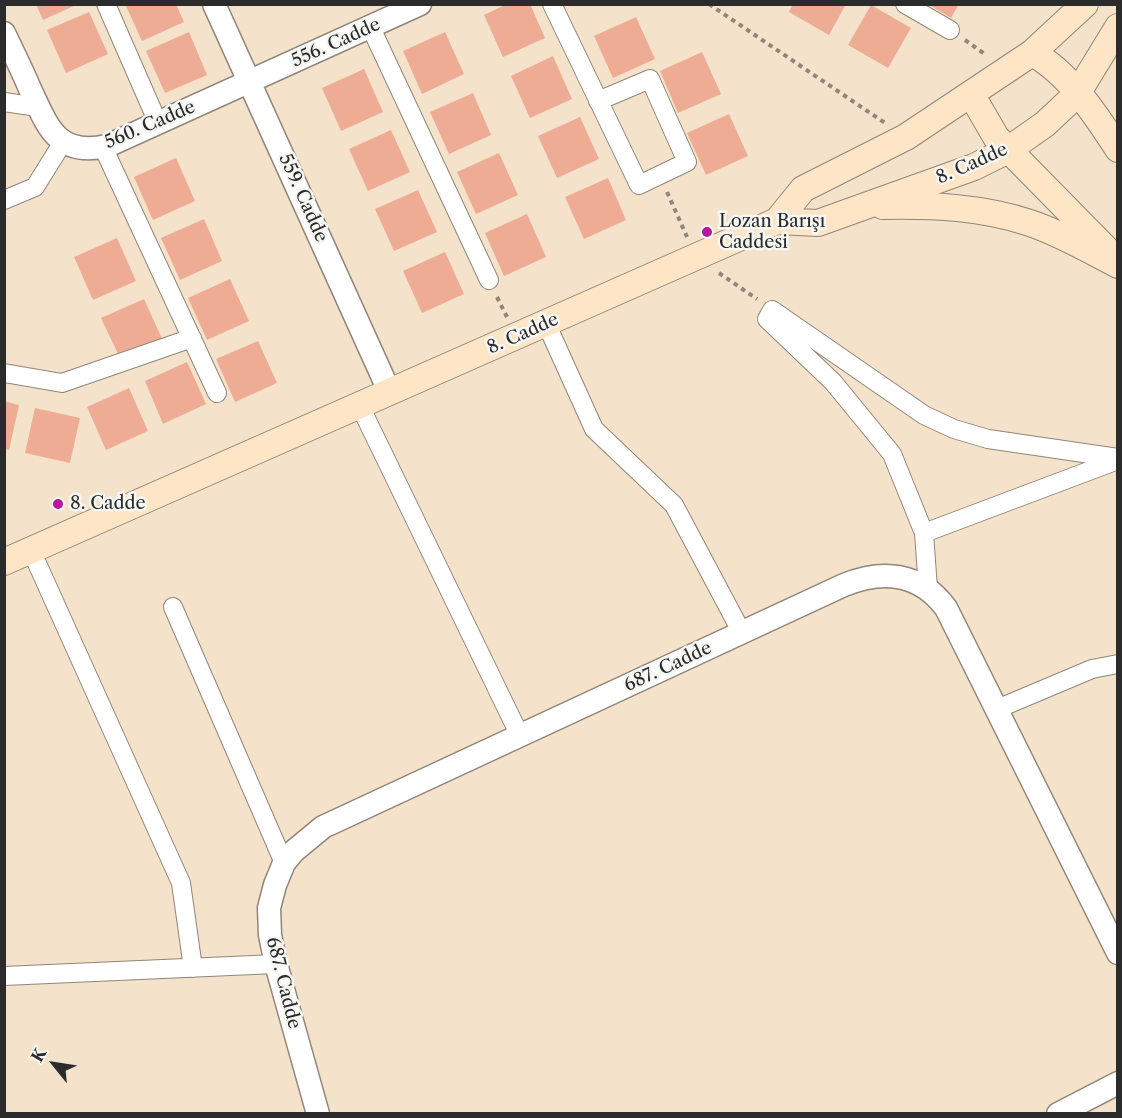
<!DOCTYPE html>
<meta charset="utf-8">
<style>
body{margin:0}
#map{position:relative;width:1122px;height:1118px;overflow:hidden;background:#f4e2ca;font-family:"Libre Caslon Text",serif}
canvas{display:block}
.frame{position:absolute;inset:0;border:6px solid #2b2b2b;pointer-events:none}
.north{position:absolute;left:24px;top:1034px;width:60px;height:60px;-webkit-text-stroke:4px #f6f6f2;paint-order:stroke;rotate:300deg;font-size:16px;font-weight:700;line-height:24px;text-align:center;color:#2b2b2b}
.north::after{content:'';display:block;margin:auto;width:21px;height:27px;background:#2b2b2b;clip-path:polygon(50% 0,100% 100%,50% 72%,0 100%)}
</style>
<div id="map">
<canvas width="1122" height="1118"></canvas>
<div class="frame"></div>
<div class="north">K</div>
</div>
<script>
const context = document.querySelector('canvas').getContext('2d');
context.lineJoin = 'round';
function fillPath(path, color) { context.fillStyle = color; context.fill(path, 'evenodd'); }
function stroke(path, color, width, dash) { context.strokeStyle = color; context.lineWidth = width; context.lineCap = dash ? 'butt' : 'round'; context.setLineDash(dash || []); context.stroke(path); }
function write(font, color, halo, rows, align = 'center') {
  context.font = font + ' "Libre Caslon Text",serif'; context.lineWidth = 5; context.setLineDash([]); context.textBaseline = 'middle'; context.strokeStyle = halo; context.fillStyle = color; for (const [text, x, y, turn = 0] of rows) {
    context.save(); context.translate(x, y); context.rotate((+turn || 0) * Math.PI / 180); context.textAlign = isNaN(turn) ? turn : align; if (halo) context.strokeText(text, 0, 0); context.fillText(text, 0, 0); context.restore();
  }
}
const building = new Path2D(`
 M36,4H78L43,20Z
 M125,4H176L184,22L142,41Z
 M507,4H530L545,38L503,57L484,15Z
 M793,4H846L829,35L789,12Z
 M928,4H959L951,18Z
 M871,5L911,28L888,68L848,45Z
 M89,12L108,54L66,73L47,30Z
 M636,17L655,59L613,78L594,36Z
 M189,32L207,75L165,93L146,51Z
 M445,32L464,74L422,94L403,51Z
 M702,52L721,94L678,113L660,71Z
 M553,56L572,99L530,118L511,76Z
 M364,69L383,112L341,131L322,88Z
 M473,93L491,135L449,154L430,112Z
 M729,114L748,156L706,175L687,133Z
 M580,117L599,159L557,178L538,136Z
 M391,130L410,172L368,191L349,149Z
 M499,153L518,195L476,214L457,172Z
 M176,158L195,201L153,220L134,177Z
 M608,178L626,220L584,239L565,197Z
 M418,190L437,232L394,251L375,209Z
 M527,214L546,257L504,276L485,233Z
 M204,219L222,261L180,280L161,238Z
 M117,238L136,281L93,300L74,257Z
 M445,252L464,294L422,313L403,271Z
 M230,279L249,321L207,340L188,298Z
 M144,299L163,341L121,360L101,318Z
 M258,341L277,383L235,402L216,359Z
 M187,362L206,404L163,424L145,381Z
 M129,388L148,431L106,450L87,407Z
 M4,401L19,405L9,450L4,449Z
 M35,408L80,418L70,463L25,453Z`);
const path = new Path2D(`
 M709,4L885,123
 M965,40L986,55
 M667,192L687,237
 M719,273L757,299
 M497,297L507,317`);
const minor = new Path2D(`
 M106,4L158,123
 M552,4L639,185L687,162L650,79L598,101
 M905,4L950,30
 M371,28L489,280
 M4,102L38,107
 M103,147L217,393
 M4,200L35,187L63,142
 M546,323L594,429L674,505L742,633
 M4,373L62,383L192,338
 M360,406L520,736
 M924,533L1118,460
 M31,550L181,883L193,968
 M928,589L924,533L892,454L833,382L767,319L772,310L924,415L954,429L988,439L1118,458
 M173,607L284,863
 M997,709L1092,669L1118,664
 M4,976L276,964`);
const tertiary = new Path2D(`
 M214,4L390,393
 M4,33C13,52 22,70 30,89C48,127 57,157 107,146L420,4
 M318,1114L276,964L270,935L269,908L275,885L284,863L294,851L323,827L844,585C883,569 920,573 946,608L1118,953
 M1058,1114L1118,1083`);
const secondary = new Path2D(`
 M1032,53C1068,72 1096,115 1118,149
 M971,94L996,137L1112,255
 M883,206C932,205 983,207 1030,223C1060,233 1089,250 1118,265
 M777,221L818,223L974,167L1008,150L1045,124L1077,94L1118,27
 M4,562L777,221L803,189L906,137L1032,53L1085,4`);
const markers = [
 [707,232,6,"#b5179e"],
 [58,504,6,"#b5179e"]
];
const streetNames = [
 ["556. Cadde",336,43,-24],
 ["560. Cadde",150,125,-23],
 ["8. Cadde",972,164,-24],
 ["559. Cadde",303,198,66],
 ["8. Cadde",523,334,-24],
 ["687. Cadde",668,667,-25],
 ["687. Cadde",283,983,76]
];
const poiNames = [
 ["Lozan Barışı",719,222],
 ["Caddesi",719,243],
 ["8. Cadde",70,504]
];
fillPath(building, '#efac94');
stroke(minor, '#90867a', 20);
stroke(tertiary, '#90867a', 25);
stroke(secondary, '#90867a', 28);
stroke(path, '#90867a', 4, [4.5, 4.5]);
stroke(minor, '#fff', 18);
stroke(tertiary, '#fff', 22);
stroke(secondary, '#fde5c5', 26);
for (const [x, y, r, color] of markers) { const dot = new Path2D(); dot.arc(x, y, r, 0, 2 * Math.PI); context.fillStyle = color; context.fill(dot); stroke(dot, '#f6f6f2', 2); }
write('18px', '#2b2b2b', '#f6f6f2', streetNames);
write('18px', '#2b2b2b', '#f6f6f2', poiNames, 'left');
</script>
